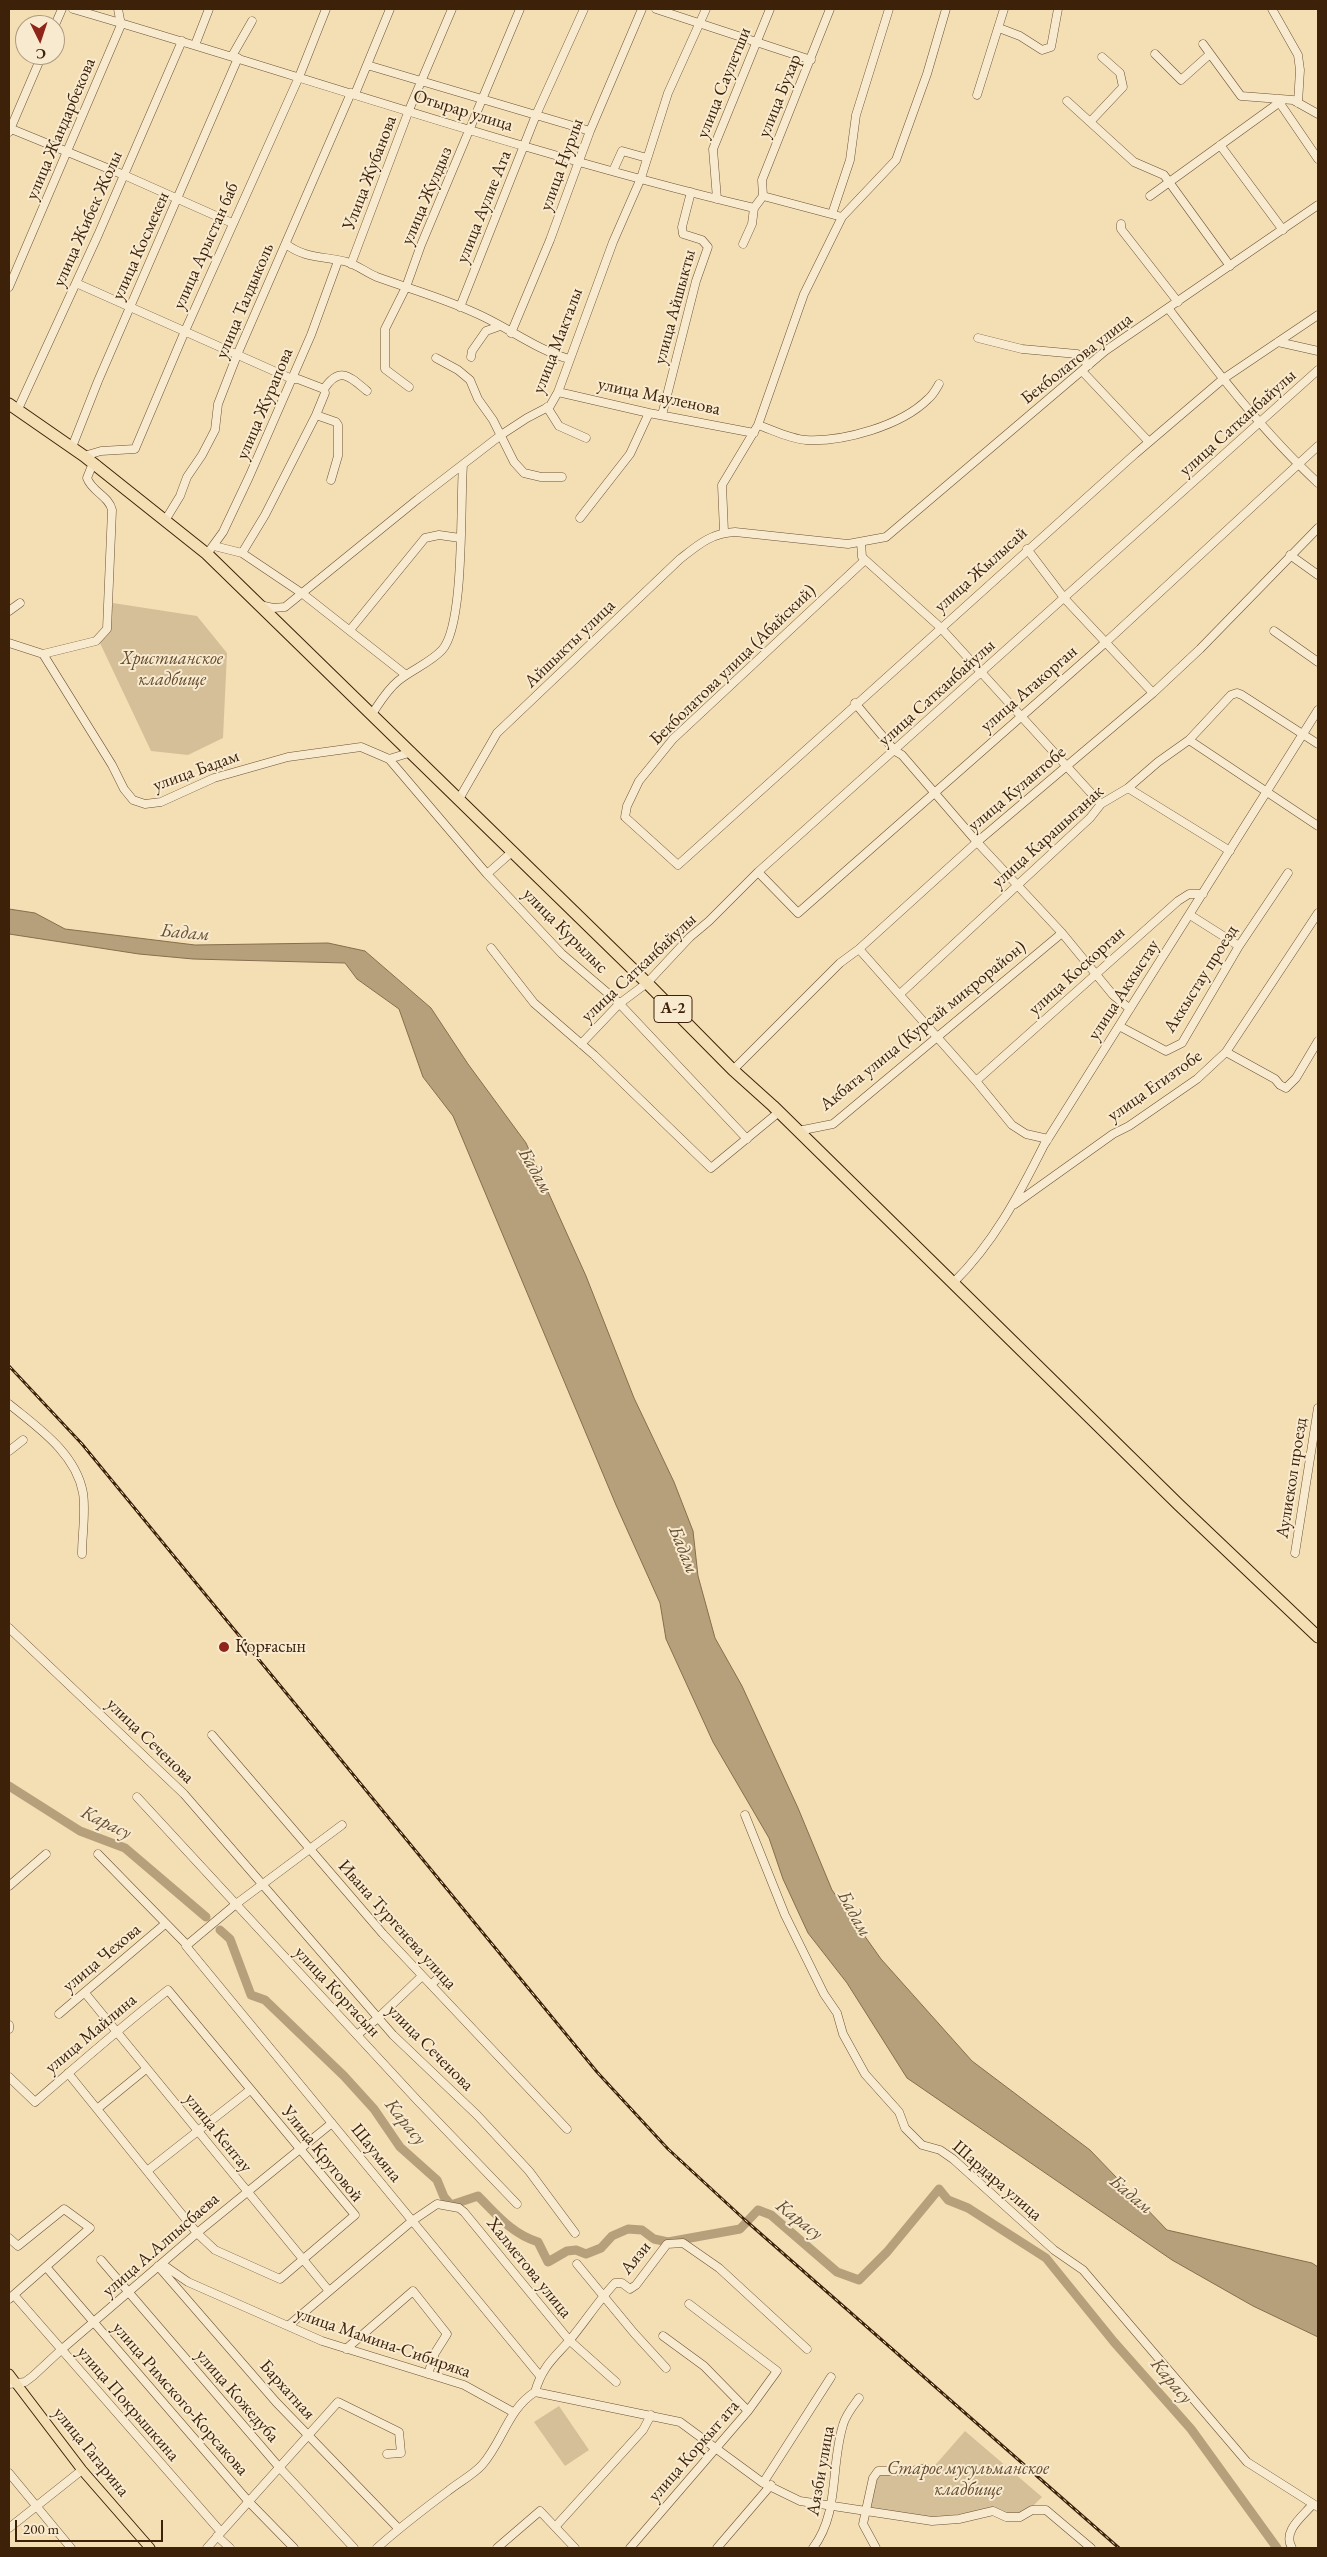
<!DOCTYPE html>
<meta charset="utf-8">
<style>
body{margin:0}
#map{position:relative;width:1327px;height:2557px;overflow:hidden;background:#f4dfb5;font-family:"EB Garamond",serif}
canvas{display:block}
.frame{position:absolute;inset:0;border:10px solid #3d2209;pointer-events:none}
.north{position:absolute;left:15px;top:15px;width:50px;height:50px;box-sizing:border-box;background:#f8eacf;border:1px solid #ad9a80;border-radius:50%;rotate:176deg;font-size:14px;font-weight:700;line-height:20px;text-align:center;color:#3d2209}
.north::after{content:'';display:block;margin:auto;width:18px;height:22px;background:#8f2418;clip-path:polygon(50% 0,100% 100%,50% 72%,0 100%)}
.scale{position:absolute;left:15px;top:2520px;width:148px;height:22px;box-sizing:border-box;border:2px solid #3d2209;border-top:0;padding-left:6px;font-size:15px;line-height:18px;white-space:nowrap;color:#3d2209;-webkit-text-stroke:4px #f8eacf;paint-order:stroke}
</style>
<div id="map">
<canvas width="1327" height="2557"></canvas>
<div class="frame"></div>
<div class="north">С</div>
<div class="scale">200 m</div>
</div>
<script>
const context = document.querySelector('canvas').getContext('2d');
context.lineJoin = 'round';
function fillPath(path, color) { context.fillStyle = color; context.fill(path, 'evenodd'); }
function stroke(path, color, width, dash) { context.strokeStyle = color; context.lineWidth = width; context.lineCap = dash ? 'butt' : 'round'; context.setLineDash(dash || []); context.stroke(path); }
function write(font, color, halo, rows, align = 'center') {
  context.font = font + ' "EB Garamond",serif'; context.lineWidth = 4; context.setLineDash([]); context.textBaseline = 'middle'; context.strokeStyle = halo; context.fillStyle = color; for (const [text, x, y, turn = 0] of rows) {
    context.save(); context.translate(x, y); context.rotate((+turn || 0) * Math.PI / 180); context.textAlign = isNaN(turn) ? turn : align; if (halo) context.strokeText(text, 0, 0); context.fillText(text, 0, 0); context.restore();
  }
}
const green = new Path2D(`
 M113,603L197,616L227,653L223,738L188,755L151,751L99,641Z
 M559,2406L589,2450L565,2466L534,2422Z
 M965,2431L1042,2497L1023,2516L986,2510L935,2518L867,2509L876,2474L930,2471Z`);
const water = new Path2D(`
 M9,909L35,913L65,929L195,945L328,943L365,951L431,1008L468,1064L526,1143L586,1276L634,1398L674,1482L693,1531L698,1576L715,1638L742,1686L798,1808L832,1890L881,1959L972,2061L1090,2150L1167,2230L1312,2263L1318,2267V2337L1253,2306L1172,2260L907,2078L847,1983L808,1933L783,1879L769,1838L713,1742L666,1639L660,1603L616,1505L453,1116L423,1077L399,1009L357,979L345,963L193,959L139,954L9,934Z`);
const river = new Path2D(`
 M9,1786L80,1831L125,1848L206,1917
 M220,1930L230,1939L251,1995L265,2000L344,2076L374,2109L400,2147L437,2180L444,2197L451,2205L478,2196C497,2215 512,2234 538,2242L548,2262L567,2251L576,2250L586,2254L601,2248L612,2236L628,2229L642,2230L654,2239L668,2242L740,2229L758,2210L771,2215L837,2272L859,2280L887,2252L939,2189L948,2200L968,2208L1046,2258L1114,2342L1191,2429L1277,2548`);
const minor = new Path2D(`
 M73,9C300,75 524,153 754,208L763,196L842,217
 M656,9L811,60
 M1272,9L1298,55L1300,70L1298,103
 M55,25L62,9
 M999,28L1020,36L1042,50L1051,47L1058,9
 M1203,44L1241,96L1293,100L1318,114
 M195,45L209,9
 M1155,54L1181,80L1210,54
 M232,56L252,21
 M367,65L590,131
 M355,94L390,9
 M977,95L1004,9
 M1277,99L1318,159
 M1067,101L1134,162L1164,175L1230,266
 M1090,122L1123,87L1120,73L1102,57
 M9,128L124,175L232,223
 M9,132L42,55
 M1220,145L1283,230
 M613,171L622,151L647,158
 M763,196L762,180L830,9
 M1150,196L1280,102
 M717,199L713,149L770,9
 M832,214L850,160L856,115L889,9
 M1121,224V229L1178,302
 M286,244C305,259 325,256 347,262C357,265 367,273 377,277C413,290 450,300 484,317C513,331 538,350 569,359
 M743,244L752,224L754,208
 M351,264L409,110L452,9
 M76,283L292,379H298L324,389L325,393L316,415L336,422L338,425V456L331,480
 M9,287L121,25L118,9
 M460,307L536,115L584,9
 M1168,308C1215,369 1262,431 1318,483
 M511,333L550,240L590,131L642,9
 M978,338L1022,349L1077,354L1089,365
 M1278,342L1318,351
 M471,357L472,351L486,331L500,326
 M436,358L458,370L470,380L478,399L493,420L514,462L524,473L541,477H562
 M1082,371L1149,442
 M409,387L385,369V329L406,287L421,245L520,9
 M324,389C340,365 350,377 367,391
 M558,392L649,413L754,433
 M547,407L559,426L586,438
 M18,409L98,235L182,41
 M316,415L265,515L242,553L303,594L406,675
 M662,415L696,281L708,247L702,240L683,234L682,227L691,192
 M758,425C773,430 790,439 806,440C843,442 901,426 928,399C933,395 936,389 939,384
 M72,447L98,381L238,58
 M84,456L101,451L135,449L185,331L299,77L326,9
 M580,518L630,454L649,413
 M166,519L180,496L187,477L202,455L215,430L218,404L237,355L351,93
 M724,532L722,485L758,425L804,294L842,217L896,160L927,74L946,9
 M861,542L862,557L940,627L1101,804
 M214,546L242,553
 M1027,549L1065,599L1153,693
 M207,554L223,532L249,477L311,335L338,261
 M1290,555L1318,575
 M865,560L673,739L639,781L627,806L625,817L678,865L1135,454L1223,379L1318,315
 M260,605L273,608L285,607L418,499L501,435L527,418L550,406L558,392L613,242L641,178L668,93L706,9
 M9,611L20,603
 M350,630L425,538L439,535L460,538
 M1274,631L1318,662
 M9,643L43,654L112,765L124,789L133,800L145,804L161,802L214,778L288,757L361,747L389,759L412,752
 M43,654L96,641L107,629L112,510C109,496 92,492 87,478L91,468L97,465
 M855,703L895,751L902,755L977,842L1062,933L1113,995L1130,1009
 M372,714C380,702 387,690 398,681C411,670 430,663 442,650C465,625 460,504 463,465
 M1189,740L1318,826
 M389,759L487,874L562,954L617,1001L747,1139
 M1128,788L1230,851
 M459,799L497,733L680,559C698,545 711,533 735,532L848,544L886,537L1105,351L1318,205
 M758,872L798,913L1106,642L1318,446
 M487,874L513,851
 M1190,915L1239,946
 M491,948L534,1003L594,1055L711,1168L779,1112
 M859,949L976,1081L1012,1125L1026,1134L1048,1139
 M900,994L1090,818L1101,804L1128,788L1158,762L1189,740L1231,695L1237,693L1242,695L1318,744
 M1119,1026L1166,1051L1182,1043L1239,946L1288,873
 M581,1044L619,1004L647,983L690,937L709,921L758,872L1318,370
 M1226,1052L1275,1079L1280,1085L1286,1088L1296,1078L1318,1041
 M733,1070L840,963L859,949L977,842L1153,693L1200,649L1318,528
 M976,1081L1178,901L1189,894H1203
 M798,1131L833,1124L1062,933
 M1015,1204L1113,1134L1129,1126L1197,1079L1226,1052L1318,913
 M953,1283C993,1244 1019,1195 1044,1145L1318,710
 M9,1404C37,1427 76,1453 83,1493C86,1512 82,1535 82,1554
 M9,1451L23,1440
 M1295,1553L1318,1408
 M9,1628L184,1794L393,2035L477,2115L529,2171L575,2233
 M212,1735L383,1934L567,2129
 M137,1797L417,2100L517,2204
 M745,1815L785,1915L824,1994L837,2013L843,2034L865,2074L899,2112L905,2128L922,2145L940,2150L953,2159L1054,2250L1083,2270L1247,2462L1318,2507
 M342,1825L236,1904L186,1946L540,2376
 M98,1854L186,1944
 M9,1886L46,1854
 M431,1985L441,1975
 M85,1993L329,2291
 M59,2014L165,1924
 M9,2025V2029
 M357,2035L378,2018L422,1976
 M9,2077L35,2102C79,2064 122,2026 168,1990L355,2215L280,2279L215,2250L197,2233L68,2073
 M97,2109L146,2069
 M147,2171L250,2090
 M9,2238L18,2246L64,2209L90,2228L9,2299
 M101,2260L279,2467L354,2548
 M162,2264L188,2282L322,2341L464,2385L513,2412
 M577,2264L634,2333L666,2368
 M158,2266L276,2402L398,2528
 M47,2268L249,2502L294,2548
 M14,2295L221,2532
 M288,2326L412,2221L437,2204L459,2208L464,2212L569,2340L616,2382
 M663,2336L704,2366L748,2411
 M346,2349L413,2291L447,2334L435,2353L428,2374
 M9,2384L25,2382L33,2376L61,2350L197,2233L332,2123
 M535,2392L680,2422L763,2483L800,2501L932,2521L959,2519L993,2511L1006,2517H1020L1032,2510H1046L1091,2548
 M535,2392C542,2367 553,2359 569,2341C585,2322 598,2301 615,2283H622L630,2289L636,2285L667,2244L683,2243L719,2268L807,2349
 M9,2473L71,2548
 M763,2483L831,2377
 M556,2526L643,2430L651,2415
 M9,2528L82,2470
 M217,2536L230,2548
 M207,2548L338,2402L399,2432L401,2453L387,2454
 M377,2548C400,2527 424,2509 448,2491C459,2482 473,2475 482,2465C503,2441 508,2409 535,2392
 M497,2548L540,2511L575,2548
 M630,2548L748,2411L777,2371L689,2304
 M717,2548L771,2485
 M813,2548C840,2512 830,2467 843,2425C845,2416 853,2406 859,2398
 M876,2548L863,2524L873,2478L878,2471H912L926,2468
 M1292,2548C1282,2531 1302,2517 1313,2504`);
const major = new Path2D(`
 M9,2374L82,2470L150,2548`);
const highway = new Path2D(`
 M9,404L84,456L207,554L647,983L733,1070L773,1106L1179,1505L1318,1637`);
const rail = new Path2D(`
 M9,1366L82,1444L597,2072L668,2149L745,2220L1119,2548`);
const markers = [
 [224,1647,6,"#8f2418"]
];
const shields = [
 [673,1009,38]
];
const shieldNames = [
 ["A-2",673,1009]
];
const streetNames = [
 ["улица Саулетши",724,83,-68],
 ["улица Бухар",780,96,-68],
 ["Отырар улица",463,111,17],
 ["улица Жандарбекова",61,129,-67],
 ["улица Нурлы",562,165,-70],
 ["Улица Жубанова",370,173,-69],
 ["улица Жулдыз",427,196,-67],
 ["улица Аулие Ата",484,207,-68],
 ["улица Жибек Жолы",88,219,-66],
 ["улица Космекен",141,246,-66],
 ["улица Арыстан баб",206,246,-66],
 ["улица Талдыколь",245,301,-67],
 ["улица Айшыкты",675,307,-75],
 ["улица Макталы",558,341,-69],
 ["Бекболатова улица",1077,359,-38],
 ["улица Мауленова",659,397,12],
 ["улица Журапова",265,404,-67],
 ["улица Сатканбайулы",1238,423,-42],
 ["улица Жылысай",981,570,-42],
 ["Айшыкты улица",570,644,-44],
 ["Бекболатова улица (Абайский)",733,665,-44],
 ["улица Атакорган",1029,689,-41],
 ["улица Сатканбайулы",937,693,-42],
 ["улица Бадам",196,771,-20],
 ["улица Кулантобе",1017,789,-40],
 ["улица Карашыганак",1048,837,-42],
 ["улица Курылыс",565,931,45],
 ["улица Сатканбайулы",639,968,-43],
 ["улица Коскорган",1077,971,-42],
 ["Аккыстау проезд",1201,979,-58],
 ["улица Аккыстау",1124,990,-57],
 ["Акбата улица (Курсай микрорайон)",923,1026,-39],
 ["улица Егизтобе",1155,1086,-35],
 ["Аулиекол проезд",1292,1478,-81],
 ["улица Сеченова",150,1741,44],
 ["Ивана Тургенева улица",397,1925,48],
 ["улица Чехова",102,1958,-40],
 ["улица Коргасын",337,1992,47],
 ["улица Майлина",91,2034,-40],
 ["улица Сеченова",430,2048,45],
 ["улица Кентау",218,2133,51],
 ["Шаумяна",376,2153,51],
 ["Улица Круговой",322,2154,51],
 ["Шардара улица",997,2181,41],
 ["улица А.Алпысбаева",161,2245,-41],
 ["Аязи",636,2258,-51],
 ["Халметова улица",529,2268,51],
 ["улица Мамина-Сибиряка",383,2343,19],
 ["Бархатная",287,2390,48],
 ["улица Кожедуба",237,2396,49],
 ["улица Римского-Корсакова",180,2399,49],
 ["улица Покрышкина",128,2404,49],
 ["улица Коркыт ата",694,2451,-49],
 ["улица Гагарина",91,2452,51],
 ["Аязби улица",821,2471,-80]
];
const parkNames = [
 ["Христианское",172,659],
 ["кладбище",172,680],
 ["Старое мусульманское",968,2469],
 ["кладбище",968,2490]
];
const poiNames = [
 ["Қорғасын",235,1647]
];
const waterNames = [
 ["Бадам",185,933,5],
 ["Бадам",535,1171,60],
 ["Бадам",683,1550,68],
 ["Карасу",106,1823,26],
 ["Бадам",854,1914,61],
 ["Карасу",405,2122,51],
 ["Бадам",1131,2195,40],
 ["Карасу",799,2220,38],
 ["Карасу",1171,2381,50]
];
fillPath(green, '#d5bf98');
fillPath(water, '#b69f7b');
stroke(water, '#866d4d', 1);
stroke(river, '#b69f7b', 9);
stroke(minor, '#6b5134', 9);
stroke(major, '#3d2209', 11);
stroke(highway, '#3d2209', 13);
stroke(minor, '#f8eacf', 8);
stroke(major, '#f4dfb5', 9);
stroke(highway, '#f4dfb5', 11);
stroke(rail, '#3d2209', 3);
stroke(rail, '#f8eacf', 1, [4]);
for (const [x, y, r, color] of markers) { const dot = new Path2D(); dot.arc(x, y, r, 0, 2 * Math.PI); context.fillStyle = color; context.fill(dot); stroke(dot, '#f8eacf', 2); }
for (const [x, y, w] of shields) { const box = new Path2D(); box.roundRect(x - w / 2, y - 13.5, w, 27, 4); context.fillStyle = '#f8eacf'; context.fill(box); stroke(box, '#3d2209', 1); }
write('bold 16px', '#3d2209', null, shieldNames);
write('18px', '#3d2209', '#f8eacf', streetNames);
write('italic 18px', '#63492d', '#f8eacf', parkNames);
write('18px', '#3d2209', '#f8eacf', poiNames, 'left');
write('italic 19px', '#674e31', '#f8eacf', waterNames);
</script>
